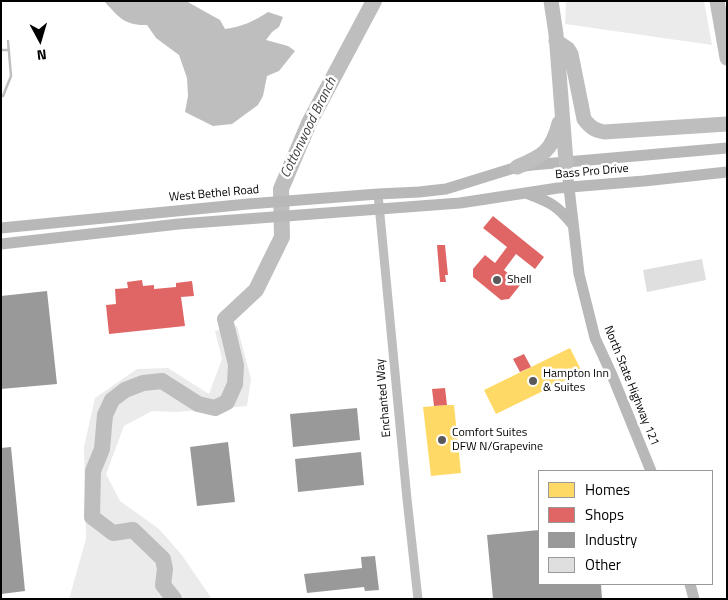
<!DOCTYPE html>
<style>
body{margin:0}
#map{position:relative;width:728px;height:600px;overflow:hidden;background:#fff;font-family:"Titillium Web",sans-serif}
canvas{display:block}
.frame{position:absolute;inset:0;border:2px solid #000;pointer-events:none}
.legend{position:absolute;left:538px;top:470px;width:175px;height:115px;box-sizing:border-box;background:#fff;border:1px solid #999;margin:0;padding:6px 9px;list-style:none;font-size:15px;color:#000}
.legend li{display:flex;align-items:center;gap:10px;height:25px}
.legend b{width:25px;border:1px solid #999}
.north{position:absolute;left:15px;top:15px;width:50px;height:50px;-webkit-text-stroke:4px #fff;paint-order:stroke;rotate:174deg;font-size:14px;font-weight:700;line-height:20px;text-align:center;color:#000}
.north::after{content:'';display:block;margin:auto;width:18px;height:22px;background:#000;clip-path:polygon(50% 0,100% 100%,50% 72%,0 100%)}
</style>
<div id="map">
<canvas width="728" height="600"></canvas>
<div class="frame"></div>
<ul class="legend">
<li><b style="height:14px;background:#ffd966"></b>Homes</li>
<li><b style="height:14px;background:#e06666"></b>Shops</li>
<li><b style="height:14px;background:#999"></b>Industry</li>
<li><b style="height:14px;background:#dfdfdf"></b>Other</li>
</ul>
<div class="north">N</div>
</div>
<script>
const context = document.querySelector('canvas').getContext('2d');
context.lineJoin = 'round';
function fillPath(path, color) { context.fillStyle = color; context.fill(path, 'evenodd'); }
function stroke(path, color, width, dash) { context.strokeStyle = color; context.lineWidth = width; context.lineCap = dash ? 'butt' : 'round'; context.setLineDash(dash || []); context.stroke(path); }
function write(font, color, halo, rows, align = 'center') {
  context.font = font + ' "Titillium Web",sans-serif'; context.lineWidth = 5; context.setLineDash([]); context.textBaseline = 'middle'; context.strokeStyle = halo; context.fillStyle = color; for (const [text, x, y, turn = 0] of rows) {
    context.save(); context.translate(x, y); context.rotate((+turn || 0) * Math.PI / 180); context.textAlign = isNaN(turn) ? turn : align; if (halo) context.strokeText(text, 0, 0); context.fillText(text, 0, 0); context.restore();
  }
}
const green = new Path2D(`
 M566,1H704L712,45L565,24Z
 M237,326L251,379L247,406L176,412L152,411L124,426L106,474L120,501L159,529L181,554L212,599H69L86,539L84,447L95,398L137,369L168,368L209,394L222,359L215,331Z`);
const water = new Path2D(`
 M104,1H186L220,20L225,29C242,27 254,21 268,12L283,17L279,27L272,32L266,40L288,46L295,51L279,71L267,76L263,96L258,105L232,124L213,126L185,112L188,96L187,78L179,55L156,38L147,25C124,26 118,16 104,1Z`);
const homes = new Path2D(`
 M570,348L582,372L496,414L484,390Z
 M447,405H454L461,473L431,476L423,407Z`);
const shops = new Path2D(`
 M493,216L544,257L535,269L516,254L504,270L521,284L509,299L501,300L473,277V269L485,255L495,263L507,247L483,228Z
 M437,245H445L448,275H445L446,282H440Z
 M142,280L143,286L154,285V289L176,287V283L192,281L194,296L181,297L185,326L109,334L106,305L116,304L115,289L128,288L127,282Z
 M524,354L531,367L520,372L513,359Z
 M445,388L447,405L434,406L432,389Z`);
const industry = new Path2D(`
 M47,291L57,384L1,389V296Z
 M357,408L360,440L293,447L290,414Z
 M228,442L235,502L197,506L190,447Z
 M11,447L25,591L1,594V448Z
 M361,452L364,485L298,492L295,459Z
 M539,530V584H601L602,599H493L487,535Z
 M375,556L379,590L365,591L364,587L307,593L304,574L362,568L361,557Z`);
const stream = new Path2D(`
 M1,50H9
 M1,96H3L11,76L8,41`);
const river = new Path2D(`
 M174,599L163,585L165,569L163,559L133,530L113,533L92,517L93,471L102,449L105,415L112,400L125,390L143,383L162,381L198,404L215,408L227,402L235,384L236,365L225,319L256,290L282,237L281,189L309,123L374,1`);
const building = new Path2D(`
 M702,259L706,280L647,292L643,270Z`);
const street = new Path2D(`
 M378,194L407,499L418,599`);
const secondary = new Path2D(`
 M566,162L579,274L595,338L612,375L651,471
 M526,193C550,202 557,205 573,225
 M1,228L248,204L378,194L419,192L446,189L517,167L532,165L727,148
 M1,244L179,224L460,203L558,188L644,181L727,172
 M690,584L694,599`);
const highway = new Path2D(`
 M551,1L556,34L566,162
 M717,1L727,58
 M556,41L568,49L571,54L584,119C590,127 594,130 604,132L727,124
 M517,167C543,156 552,151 559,123`);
const markers = [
 [497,280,5,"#595959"],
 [533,381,5,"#595959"],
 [442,440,5,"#595959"]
];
const streetNames = [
 ["Bass Pro Drive",592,172,-5],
 ["West Bethel Road",214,194,-5],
 ["North State Highway 121",631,386,68],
 ["Enchanted Way",384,398,-95]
];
const poiNames = [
 ["Shell",507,280],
 ["Hampton Inn",543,374],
 ["& Suites",543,388],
 ["Comfort Suites",452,433],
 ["DFW N/Grapevine",452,447]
];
const waterNames = [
 ["Cottonwood Branch",309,128,-64]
];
fillPath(green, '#ebebeb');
fillPath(water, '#bebebe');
fillPath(homes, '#ffd966');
fillPath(shops, '#e06666');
fillPath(industry, '#999');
stroke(stream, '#bebebe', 2.5);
stroke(river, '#bebebe', 16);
fillPath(building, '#dfdfdf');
stroke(street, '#bebebe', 9);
stroke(secondary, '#b8b8b8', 11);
stroke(highway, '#bebebe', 15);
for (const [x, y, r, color] of markers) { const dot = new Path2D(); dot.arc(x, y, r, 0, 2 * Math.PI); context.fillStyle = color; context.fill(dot); stroke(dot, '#fff', 2); }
write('12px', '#000', '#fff', streetNames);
write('12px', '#000', '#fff', poiNames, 'left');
write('italic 14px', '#434343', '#fff', waterNames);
</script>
